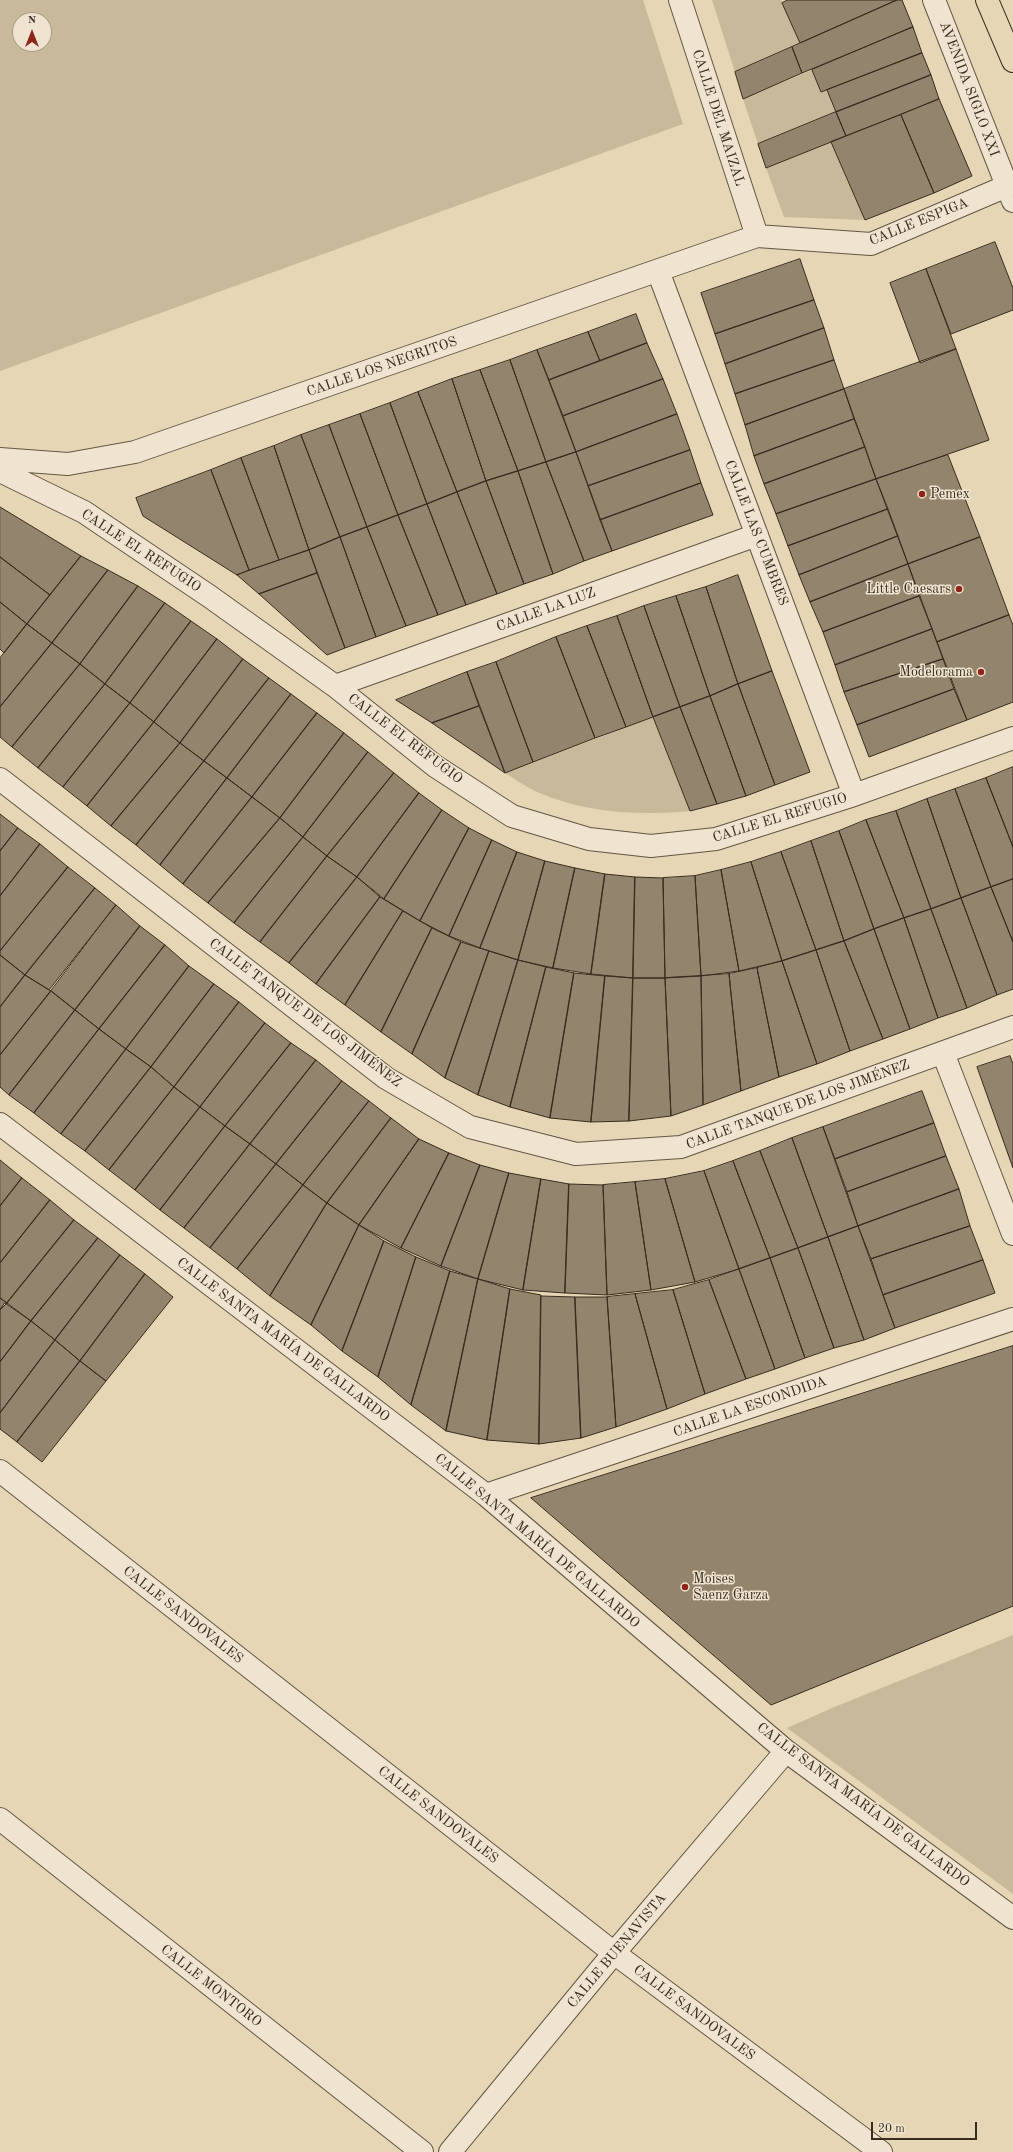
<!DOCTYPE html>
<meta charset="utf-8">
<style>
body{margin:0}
#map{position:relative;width:1013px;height:2152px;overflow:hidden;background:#e7d6b5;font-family:"Old Standard TT",serif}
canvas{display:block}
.north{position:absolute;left:12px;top:12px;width:40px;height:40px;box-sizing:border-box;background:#efe4cf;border:1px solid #a59a88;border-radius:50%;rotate:0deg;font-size:11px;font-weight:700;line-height:16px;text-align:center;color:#372c1e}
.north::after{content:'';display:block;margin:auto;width:14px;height:18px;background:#8f2418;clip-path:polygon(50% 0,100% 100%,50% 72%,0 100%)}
.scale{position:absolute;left:871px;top:2122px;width:106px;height:18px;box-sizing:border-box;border:2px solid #372c1e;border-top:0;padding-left:5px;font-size:12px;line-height:14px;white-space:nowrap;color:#372c1e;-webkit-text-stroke:3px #efe4cf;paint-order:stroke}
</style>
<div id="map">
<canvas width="1013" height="2152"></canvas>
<div class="north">N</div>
<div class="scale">20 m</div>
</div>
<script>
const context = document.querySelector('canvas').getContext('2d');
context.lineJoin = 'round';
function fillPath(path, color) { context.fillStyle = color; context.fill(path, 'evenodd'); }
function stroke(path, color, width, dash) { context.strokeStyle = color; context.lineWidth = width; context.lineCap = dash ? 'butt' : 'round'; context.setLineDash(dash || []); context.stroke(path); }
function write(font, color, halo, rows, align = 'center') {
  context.font = font + ' "Old Standard TT",serif'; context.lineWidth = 3; context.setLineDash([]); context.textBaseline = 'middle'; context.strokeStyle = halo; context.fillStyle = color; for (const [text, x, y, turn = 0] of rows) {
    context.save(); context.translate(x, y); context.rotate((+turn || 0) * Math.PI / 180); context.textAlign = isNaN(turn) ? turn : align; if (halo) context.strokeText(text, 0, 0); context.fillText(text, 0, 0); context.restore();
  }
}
const green = new Path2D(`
 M0,0H643L683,124L0,371ZM20,20H44V44H20Z
 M712,0H781L800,43L735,72Z
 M812,70L821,92L827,90L836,112L758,144L743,99Z
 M831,142L865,220L784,217L766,168Z
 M653,717L690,811C638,816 585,813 537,792C526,787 515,779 505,773Z
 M1013,1635V1894L787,1728L832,1708Z`);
const building = new Path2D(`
 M788,0H897L800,43L782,3Z
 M897,0H902L913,27L802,73L792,47Z
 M913,27L922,53L821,92L812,70Z
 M792,47L802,73L743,99L735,72Z
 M922,53L931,75L836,112L827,90Z
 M931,75L939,99L846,136L836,112Z
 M939,99L972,176L934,193L901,115Z
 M836,112L846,136L766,168L758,144Z
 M901,115L934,193L865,220L831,142Z
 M995,242L1013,288V310L951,334L926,269Z
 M800,259L814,300L715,334L701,293Z
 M926,269L956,349L920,363L890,283Z
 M814,300L824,328L725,364L715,334Z
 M636,314L647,343L600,361L588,332Z
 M824,328L834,360L735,394L725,364Z
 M588,332L600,361L549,380L537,350Z
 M647,343L663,379L563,416L549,380Z
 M956,349L989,440L876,479L844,389Z
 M537,350L576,452L546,462L510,360Z
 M510,360L546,462L518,471L480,370Z
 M834,360L844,389L745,425L735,394Z
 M480,370L518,471L486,481L452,379Z
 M452,379L486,481L457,492L418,392Z
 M663,379L677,414L576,452L563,416Z
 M844,389L854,419L754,456L745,425Z
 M418,392L457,492L427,504L390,403Z
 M390,403L427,504L398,515L360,414Z
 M360,414L398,515L367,527L329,425Z
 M677,414L690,450L588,486L576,452Z
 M854,419L865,447L764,484L754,456Z
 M329,425L367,527L340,537L301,435Z
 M301,435L340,537L309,550L274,446Z
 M274,446L309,550L279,560L241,458Z
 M865,447L876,479L776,514L764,484Z
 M690,450L701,483L600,520L588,486Z
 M576,452L612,551L584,561L546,462Z
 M948,455L980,537L908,564L876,479Z
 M241,458L279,560L249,570L211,470Z
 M546,462L584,561L553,574L518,471Z
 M211,470L249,570L237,575L143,516L136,498Z
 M518,471L553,574L524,584L486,481Z
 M876,479L888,509L788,546L776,514Z
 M486,481L524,584L497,594L457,492Z
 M701,483L713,515L612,551L600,520Z
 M457,492L497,594L466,605L427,504Z
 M427,504L466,605L438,615L398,515Z
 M0,507L81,556L50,595L0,557Z
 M888,509L898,536L799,575L788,546Z
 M398,515L438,615L406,626L367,527Z
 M367,527L406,626L376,637L340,537Z
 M898,536L908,564L810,602L799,575Z
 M340,537L376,637L345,648L309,550Z
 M980,537L1009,615L937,642L908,564Z
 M309,550L317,573L259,594L237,575Z
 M81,556L108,570L52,643L27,624Z
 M0,557L50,595L27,624L0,602Z
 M908,564L919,596L823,632L810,602Z
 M108,570L138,586L80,664L52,643Z
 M317,573L345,648L327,655L259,594Z
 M738,575L772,671L738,684L706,587Z
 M138,586L165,603L105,684L80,664Z
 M706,587L738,684L710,696L676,596Z
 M676,596L710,696L680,707L644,606Z
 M919,596L932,629L835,665L823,632Z
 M0,602L27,624L4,653L0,649Z
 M165,603L191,621L130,703L105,684Z
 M644,606L680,707L653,717L617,616Z
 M1009,615L1013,625V702L967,720L937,642Z
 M617,616L653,717L626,727L587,626Z
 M191,621L217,639L154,722L130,703Z
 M27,624L52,643L0,707V658Z
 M587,626L626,727L595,738L556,637Z
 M932,629L943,659L844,692L835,665Z
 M556,637L595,738L533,762L496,662Z
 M217,639L243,659L180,743L154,722Z
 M52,643L80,664L12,747L0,737V707Z
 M243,659L269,678L204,761L180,743Z
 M943,659L954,689L857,725L844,692Z
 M496,662L533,762L505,773L467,672Z
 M80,664L105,684L38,768L12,747Z
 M772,671L810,772L775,785L738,684Z
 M467,672L479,706L432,723L396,700Z
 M269,678L291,694L227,778L204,761Z
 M105,684L130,703L63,787L38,768Z
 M738,684L775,785L746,796L710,696Z
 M954,689L967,720L869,757L857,725Z
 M291,694L317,713L252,797L227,778Z
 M710,696L746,796L717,804L680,707Z
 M130,703L154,722L87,806L63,787Z
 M479,706L505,773L432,723Z
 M680,707L717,804L690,811L653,717Z
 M317,713L344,733L280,818L252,797Z
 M154,722L180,743L111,826L87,806Z
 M344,733L368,752L303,837L280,818Z
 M180,743L204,761L136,845L111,826Z
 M368,752L394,773L327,856L303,837Z
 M204,761L227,778L160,865L136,845Z
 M1013,767V847L986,778Z
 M394,773L419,793L357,877L327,856Z
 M227,778L252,797L183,884L160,865Z
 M986,778L1013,847V879L991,887L955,789Z
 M955,789L991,887L961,898L927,799Z
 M419,793L442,810L384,899L357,877Z
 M252,797L280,818L208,903L183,884Z
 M927,799L961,898L931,909L896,811Z
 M442,810L469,828L420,921L384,899Z
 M896,811L931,909L904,918L866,820Z
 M0,814L18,828L0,851Z
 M280,818L303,837L234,923L208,903Z
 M866,820L904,918L874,929L839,831Z
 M18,828L40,844L0,896V851Z
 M469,828L492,840L449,936L420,921Z
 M839,831L874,929L844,941L811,841Z
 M303,837L327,856L260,942L234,923Z
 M492,840L517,852L480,948L449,936Z
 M811,841L844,941L816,950L781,852Z
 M40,844L68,867L0,951V896Z
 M517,852L545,861L518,960L480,948Z
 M781,852L816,950L782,961L751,862Z
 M327,856L357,877L289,963L260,942Z
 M545,861L575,868L553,968L518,960Z
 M751,862L782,961L739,971L721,870Z
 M68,867L95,888L25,975L0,955V951Z
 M575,868L605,874L591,974L553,968Z
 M721,870L739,971L701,976L695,876Z
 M605,874L635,877L633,978L591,974Z
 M695,876L701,976L665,978L663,878Z
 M357,877L380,897L316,984L289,963Z
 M635,877L663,878L665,978H633Z
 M1013,879V942L991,887Z
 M991,887L1013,942V989L997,995L961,898Z
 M95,888L116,905L49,990L25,975Z
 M380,897L403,911L345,1005L316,984Z
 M961,898L997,995L967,1008L931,909Z
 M116,905L140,926L75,1010L51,991Z
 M931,909L967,1008L938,1018L904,918Z
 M403,911L432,928L381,1032L345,1005Z
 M904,918L938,1018L910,1029L874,929Z
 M140,926L165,945L99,1029L75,1010Z
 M432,928L461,942L412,1054L381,1032Z
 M874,929L910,1029L883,1039L844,941Z
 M844,941L883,1039L850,1051L816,950Z
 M461,942L489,951L445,1078L412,1054Z
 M165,945L189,966L126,1049L99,1029Z
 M816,950L850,1051L817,1064L782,961Z
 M489,951L518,960L478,1095L445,1078Z
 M0,955L25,975L0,1007Z
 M518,960L546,967L510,1107L478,1095Z
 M782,961L817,1064L779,1077L757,968Z
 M189,966L214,984L151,1067L126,1049Z
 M546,967L574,973L550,1118L510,1107Z
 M757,968L779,1077L741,1091L729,974Z
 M574,973L605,976L591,1122L550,1118Z
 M729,974L741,1091L703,1105L701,976Z
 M25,975L51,991L0,1055V1007Z
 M605,976L633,978L629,1121L591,1122Z
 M701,976L703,1105L671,1116L665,978Z
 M633,978H665L671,1116L629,1121Z
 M214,984L239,1002L174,1087L151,1067Z
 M51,991L75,1010L9,1095L0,1087V1055Z
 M239,1002L265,1023L200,1107L174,1087Z
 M75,1010L99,1029L34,1113L9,1095Z
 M265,1023L291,1043L225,1126L200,1107Z
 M99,1029L126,1049L61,1134L34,1113Z
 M291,1043L316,1060L250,1144L225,1126Z
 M126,1049L151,1067L85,1151L61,1134Z
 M1010,1056L1013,1064V1168L977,1067Z
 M316,1060L342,1081L276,1164L250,1144Z
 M151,1067L174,1087L109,1170L85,1151Z
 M342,1081L369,1101L303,1185L276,1164Z
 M174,1087L200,1107L135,1190L109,1170Z
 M922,1091L934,1123L835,1159L823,1127Z
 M369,1101L391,1118L327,1203L303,1185Z
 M200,1107L225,1126L160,1210L135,1190Z
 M391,1118L419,1139L359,1225L327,1203Z
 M934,1123L946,1156L847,1192L835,1159Z
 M225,1126L250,1144L184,1228L160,1210Z
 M823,1127L858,1226L828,1237L792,1138Z
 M792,1138L828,1237L798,1248L760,1151Z
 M419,1139L449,1153L401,1248L359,1225Z
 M250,1144L276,1164L210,1248L184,1228Z
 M760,1151L798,1248L770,1258L733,1161Z
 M449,1153L480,1165L441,1266L401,1248Z
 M946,1156L959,1189L858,1226L847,1192Z
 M0,1160L22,1178L0,1206Z
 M733,1161L770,1258L739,1269L704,1171Z
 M276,1164L303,1185L237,1269L210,1248Z
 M480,1165L509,1173L478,1279L441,1266Z
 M704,1171L739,1269L695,1282L665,1179Z
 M509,1173L541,1179L523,1290L478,1279Z
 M22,1178L50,1200L0,1263V1206Z
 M541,1179L569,1184L565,1293L523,1290Z
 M665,1179L695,1282L651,1290L635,1182Z
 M635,1182L651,1290L607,1295L603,1185Z
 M569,1184L603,1185L607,1295L565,1293Z
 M303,1185L327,1203L270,1296L237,1269Z
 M959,1189L970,1226L871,1259L858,1226Z
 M50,1200L74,1220L7,1303L0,1298V1263Z
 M327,1203L359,1225L311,1325L270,1296Z
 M74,1220L98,1238L31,1321L7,1303Z
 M359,1225L384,1241L342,1351L311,1325Z
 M858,1226L895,1328L864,1340L828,1237Z
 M970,1226L983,1260L883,1295L871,1259Z
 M828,1237L864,1340L834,1348L798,1248Z
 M98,1238L120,1255L55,1340L31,1321Z
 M384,1241L416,1257L378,1377L342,1351Z
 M798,1248L834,1348L805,1358L770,1258Z
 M120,1255L145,1274L80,1361L55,1340Z
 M416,1257L450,1271L411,1405L378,1377Z
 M770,1258L805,1358L775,1369L739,1269Z
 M983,1260L995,1293L895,1328L883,1295Z
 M739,1269L775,1369L746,1379L709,1280Z
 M450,1271L478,1279L446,1431L411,1405Z
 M145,1274L173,1297L106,1381L80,1361Z
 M478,1279L510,1289L487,1440L446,1431Z
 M709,1280L746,1379L705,1394L673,1290Z
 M510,1289L541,1295L539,1444L487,1440Z
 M673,1290L705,1394L667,1409L635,1294Z
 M635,1294L667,1409L616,1427L607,1297Z
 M541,1296L575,1297L581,1438L539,1444Z
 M575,1297H607L616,1427L581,1438Z
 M0,1298L7,1303L0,1310Z
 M5,1303L31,1321L0,1362V1310Z
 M31,1321L55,1340L0,1413V1362Z
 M55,1340L80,1361L17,1442L0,1429V1413Z
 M1013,1346V1606L771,1705L531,1498Z
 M80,1361L106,1381L42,1462L17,1442Z`);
const minor = new Path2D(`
 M680,0L757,236
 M934,0L1013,201
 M658,271L854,795
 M0,459L68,464L135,452L757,236L871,244L1007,186
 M0,471L84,512L209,596L335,686L435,766L512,816L589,839L651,846L716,839L854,795L1013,738
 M335,686L757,535
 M0,779L386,1078L470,1127L576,1154L681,1147L1013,1027
 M943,1053L1013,1234
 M0,1124L486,1495L786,1751L1013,1918
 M0,1471L614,1953L881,2152
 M486,1495L1013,1319
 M0,1819L422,2152
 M450,2152L614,1953L786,1751`);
const highway = new Path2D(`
 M987,0L1013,61`);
const markers = [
 [922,494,4,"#8f2418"],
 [959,589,4,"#8f2418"],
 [981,672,4,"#8f2418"],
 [685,1587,4,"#8f2418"]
];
const streetNames = [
 ["AVENIDA SIGLO XXI",969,89,69],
 ["CALLE DEL MAIZAL",718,118,72],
 ["CALLE ESPIGA",919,222,-22],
 ["CALLE LOS NEGRITOS",382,367,-19],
 ["CALLE LAS CUMBRES",756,533,69],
 ["CALLE EL REFUGIO",141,551,33],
 ["CALLE LA LUZ",546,610,-20],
 ["CALLE EL REFUGIO",405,739,37],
 ["CALLE EL REFUGIO",780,818,-17],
 ["CALLE TANQUE DE LOS JIMÉNEZ",305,1013,37],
 ["CALLE TANQUE DE LOS JIMÉNEZ",798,1105,-20],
 ["CALLE SANTA MARÍA DE GALLARDO",283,1340,37],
 ["CALLE LA ESCONDIDA",750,1407,-19],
 ["CALLE SANTA MARÍA DE GALLARDO",537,1541,40],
 ["CALLE SANDOVALES",183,1615,38],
 ["CALLE SANTA MARÍA DE GALLARDO",863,1805,37],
 ["CALLE SANDOVALES",438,1815,38],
 ["CALLE BUENAVISTA",617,1951,-50],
 ["CALLE MONTORO",211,1986,38],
 ["CALLE SANDOVALES",694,2013,37]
];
const poiNames = [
 ["Pemex",930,494],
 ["Little Caesars",951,589,"right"],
 ["Modelorama",973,672,"right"],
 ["Moises",693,1579],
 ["Saenz Garza",693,1595]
];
fillPath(green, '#c9b99b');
fillPath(building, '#93846d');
stroke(building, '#372c1e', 1);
stroke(minor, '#635644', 24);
stroke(highway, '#372c1e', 24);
stroke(minor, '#efe4cf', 22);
stroke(highway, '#e7d6b5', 22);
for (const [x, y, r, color] of markers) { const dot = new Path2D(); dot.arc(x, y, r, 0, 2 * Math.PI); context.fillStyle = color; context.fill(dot); stroke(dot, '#efe4cf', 1.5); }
write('14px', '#372c1e', '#efe4cf', streetNames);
write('14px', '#372c1e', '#efe4cf', poiNames, 'left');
</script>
